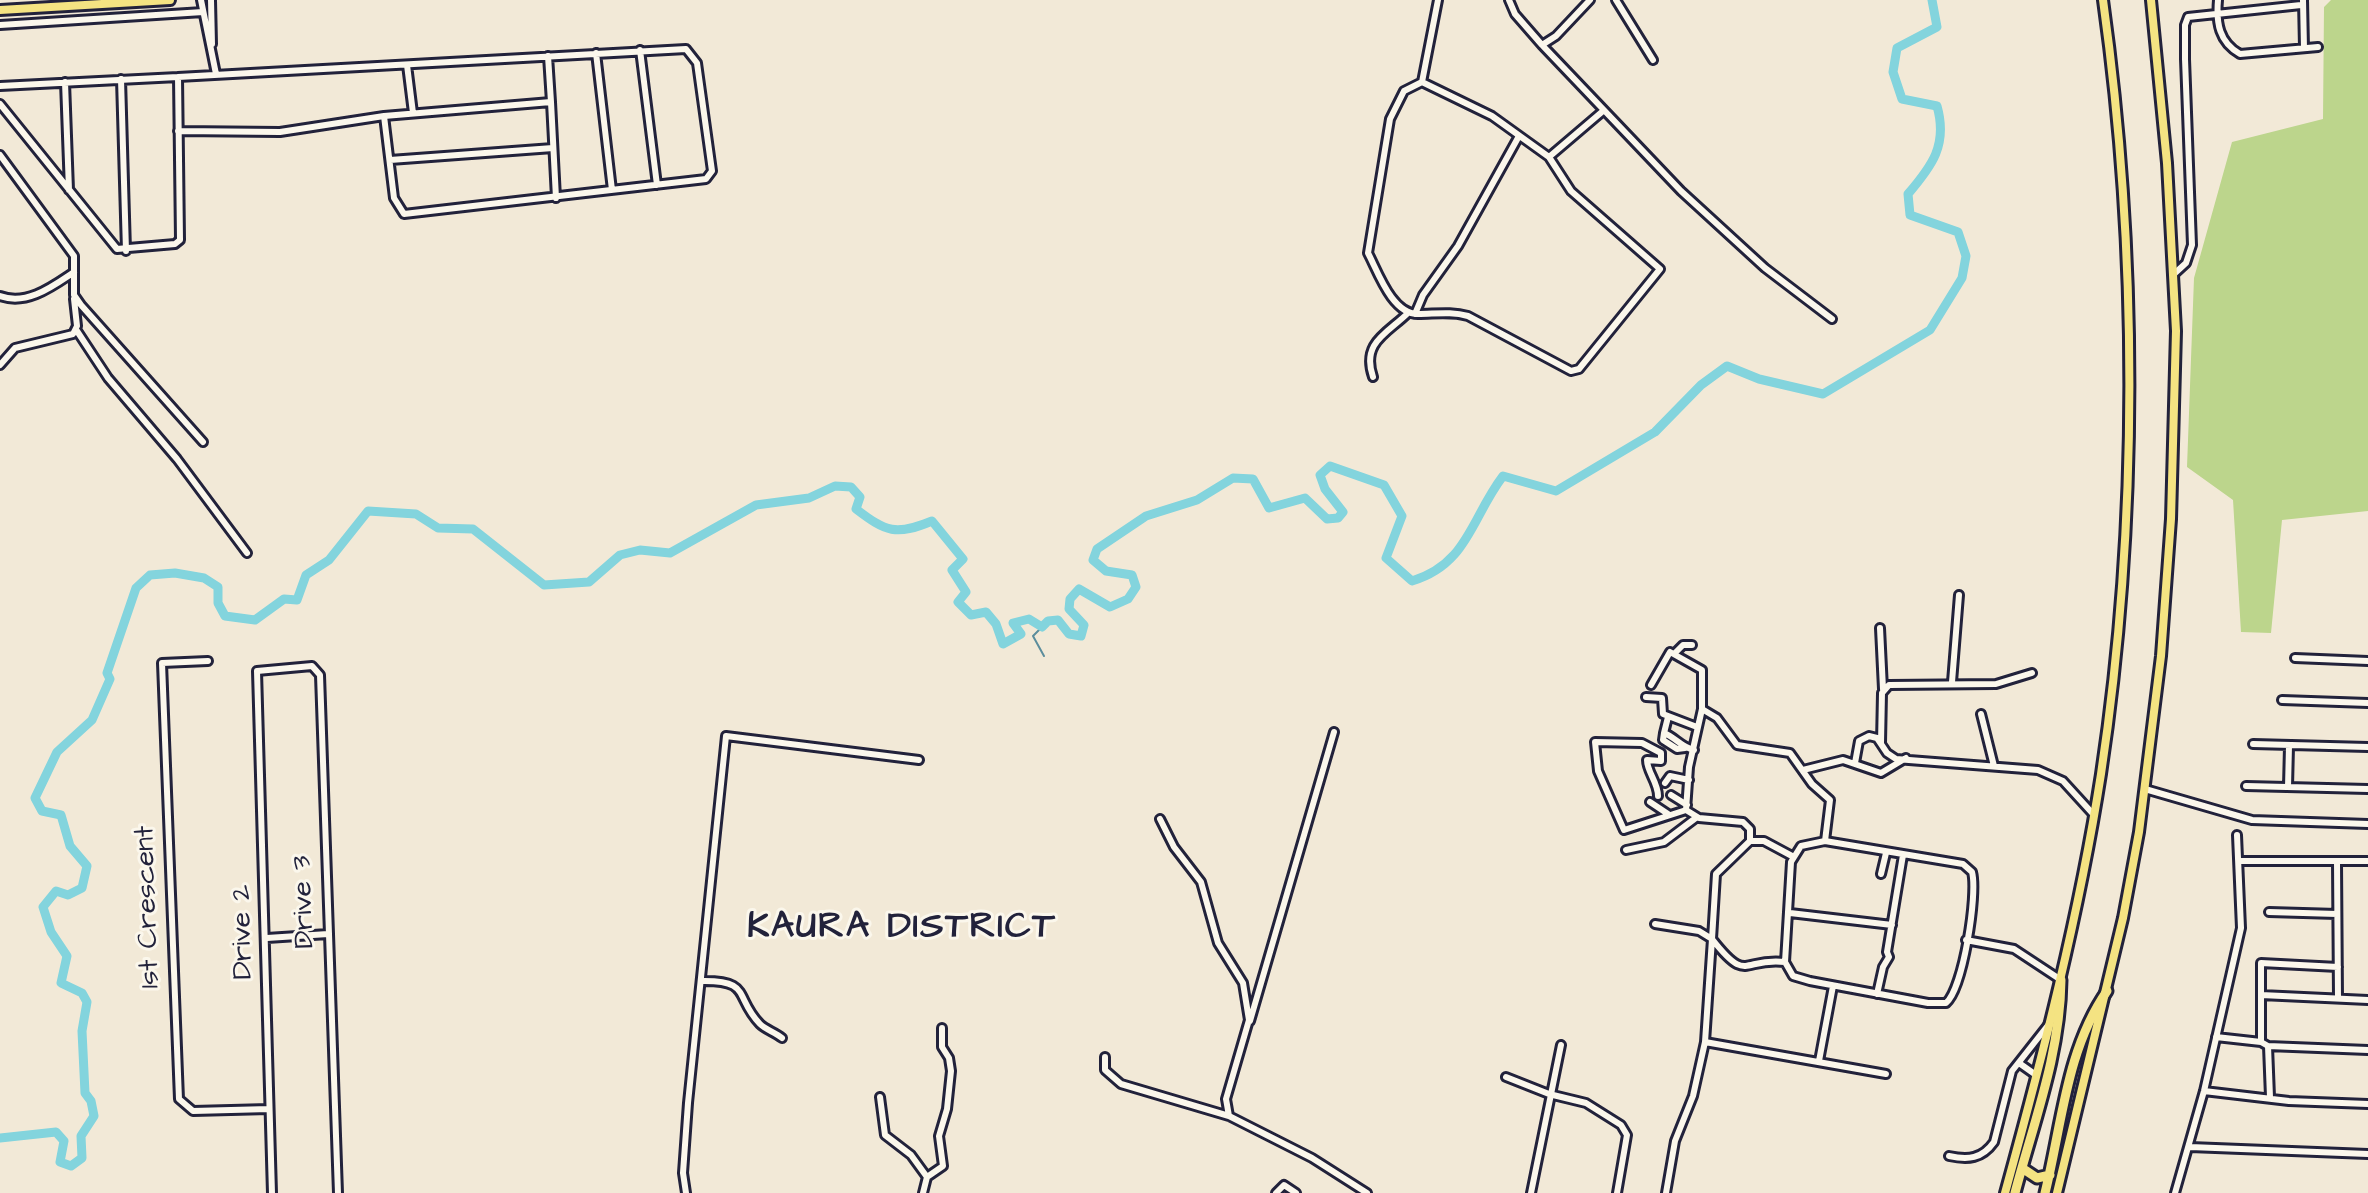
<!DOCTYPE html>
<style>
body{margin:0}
canvas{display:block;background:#f2e9d7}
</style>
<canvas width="2368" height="1193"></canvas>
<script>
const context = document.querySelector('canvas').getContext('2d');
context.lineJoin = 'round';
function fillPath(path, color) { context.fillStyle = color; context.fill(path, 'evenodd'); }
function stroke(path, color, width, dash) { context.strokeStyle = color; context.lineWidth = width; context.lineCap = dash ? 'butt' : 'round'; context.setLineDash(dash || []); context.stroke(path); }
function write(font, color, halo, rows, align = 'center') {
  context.font = font + ' "Architects Daughter",sans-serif'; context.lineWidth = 6; context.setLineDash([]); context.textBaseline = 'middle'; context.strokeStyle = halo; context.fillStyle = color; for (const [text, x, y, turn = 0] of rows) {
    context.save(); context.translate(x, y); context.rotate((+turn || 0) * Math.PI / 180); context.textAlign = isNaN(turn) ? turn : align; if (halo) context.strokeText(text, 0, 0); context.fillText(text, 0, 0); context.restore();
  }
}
const green = new Path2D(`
 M2331,0H2368V511L2282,520L2271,633L2241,632L2233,500L2187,467L2194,278L2232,142L2323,119L2324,7Z`);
const stream = new Path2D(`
 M1042,627L1033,636L1044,656`);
const river = new Path2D(`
 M0,1138L56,1132L64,1141L60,1162L71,1166L82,1158L81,1136L94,1116L91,1101L85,1093L82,1031L87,1002L82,993L61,983L67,956L51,932L43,907L56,891L68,895L82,888L87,866L70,846L61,815L42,811L35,798L57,752L92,720L110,679L107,673L136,588L150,575L175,573L204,578L218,587V603L225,616L255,620L284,599L297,600L306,575L329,560L368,511L416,514L438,528L473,529L544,585L589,582L620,555L640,550L670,553L756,505L809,498L835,486L851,487L860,497L856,509C886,532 896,536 932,521L963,559L952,570L966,592L958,602L971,615L986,612L996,624L1003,644L1021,634L1013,623L1029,619L1042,627L1048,621L1058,620L1069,634L1081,636L1084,625L1069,609L1070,599L1079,589L1110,607L1128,599L1136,587L1132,575L1106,571L1093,560L1097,549L1146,516L1197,500L1233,478L1253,479L1269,508L1305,498L1327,519L1338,518L1343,512L1325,489L1320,475L1330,466L1384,485L1402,516L1386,558L1412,581C1468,564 1471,518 1503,476L1556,491L1655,432L1701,385L1727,366L1759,379L1823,394L1930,330L1962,278L1966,256L1958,232L1910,215L1908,194C1932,166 1948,145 1937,106L1902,99L1893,72L1897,48L1937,27L1932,0`);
const minor = new Path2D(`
 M201,0L216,74
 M211,0L212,44
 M1509,0L1515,14L1542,45L1681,191L1765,268L1832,319
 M1616,0L1653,60
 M2218,0C2216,23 2219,42 2240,54L2318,47
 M2303,0L2304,48
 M0,25L203,12
 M1542,45L1556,36L1590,0
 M640,50L657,185
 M596,53L612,190
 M407,65L413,113
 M178,77L686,49L697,63L712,171L706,179L404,214L394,198L384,116L280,132L178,131
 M121,79L126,251
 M65,82L69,190
 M1422,82L1492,116L1549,157L1571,191L1660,269L1579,369L1571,371L1468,316C1451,311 1435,314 1418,314C1392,314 1378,272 1368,253L1390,119L1404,91Z
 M1422,82L1438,0
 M0,86L178,77L180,240L175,244L117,249L0,104
 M551,102L556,198
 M384,116L551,102L548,56
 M0,155L74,256V295L81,305L203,442
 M1549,157L1603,111
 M390,160L553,148
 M2174,274L2186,263L2192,245L2185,59V25L2188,17L2301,5
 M0,296C27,306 53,286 74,272
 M1415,314L1423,295L1458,246L1519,136
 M77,331L108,378L177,459L247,553
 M0,365L15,348L73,334L77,326L74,299
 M1373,377C1361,342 1388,333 1408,313
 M1880,628L1883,689
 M1674,654L1683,645H1692
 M2295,658L2368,661
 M208,661L162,663L179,1099L193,1111L269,1109
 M1952,682L1959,595
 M1651,685L1670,652L1702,670V709L1689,767L1686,810L1699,818L1743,822L1750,829V841L1716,874L1712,939C1748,985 1742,957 1785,962L1793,976L1810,981L1928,1003H1946C1963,989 1978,894 1972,872L1963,864L1825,841L1801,846L1791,862L1785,962
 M1646,697L1662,698L1663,714L1697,727
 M2282,700L2368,703
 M1702,709L1717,718L1737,745L1790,753L1812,784L1830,800L1825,841
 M1981,714L1994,766
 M1668,717L1664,733C1675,737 1682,748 1694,750
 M1664,733L1663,740L1677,749L1685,748
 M1881,743L1882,693L1889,685L1996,684L2032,673
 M2253,744L2368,747
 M1855,763L1859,741L1869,736L1877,738L1887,753L1896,759L2038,770L2063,781L2094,815
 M1803,770L1843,760L1881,773L1906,758
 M1665,783L1670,776L1689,780
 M2246,786L2368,789
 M2288,787L2289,746
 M2145,789L2252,820L2368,824
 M1671,795L1687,805
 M1658,796C1658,782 1647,772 1647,760L1661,761V753L1642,743L1595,742L1598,771L1624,830L1686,810
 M1650,802L1668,814
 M1160,819L1174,847L1201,882L1218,943L1243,983L1249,1020L1226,1099L1229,1116
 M1750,841H1764L1792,856
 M1626,850L1664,842L1697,817
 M2241,861H2368
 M2337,862L2338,998
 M1881,874L1886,853
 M2269,912L2337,914
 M1790,913L1892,925
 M1655,924L1699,931L1712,939L1705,1042L1693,1096L1675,1141L1666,1193
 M267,938L328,934
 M1966,940L2014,949L2061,980
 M701,981C752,980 734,997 760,1024C766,1030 775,1032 782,1038
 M1877,994L1883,967L1889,957L1887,952L1903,855
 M2261,995L2368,1000
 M1250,1021L1334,732
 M2216,1037L2261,1042L2268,1046L2368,1050
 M1705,1042L1886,1074
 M2261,1042V963L2338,967
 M2268,1046L2270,1097
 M1105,1057V1070L1121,1084L1229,1116L1312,1158L1367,1193
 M1819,1061L1833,986
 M2019,1063L2036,1075
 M1506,1077L1549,1094L1586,1103L1621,1125L1627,1135L1617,1193
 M2204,1091L2289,1101L2368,1104
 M880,1097L885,1135L911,1155L927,1177
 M2190,1147L2368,1154
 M1949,1156C1968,1160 1982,1159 1994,1142L2012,1071L2049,1024
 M272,1193L257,671L312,666L320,675L338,1193
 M686,1193L683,1173L688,1103L726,736L919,760
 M923,1193L927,1177L943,1166L939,1136L947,1109L951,1071L949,1058L942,1047V1028
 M1276,1193L1284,1185L1296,1193
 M1531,1193L1561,1045
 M2175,1193L2204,1091L2241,928L2237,835`);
const major = new Path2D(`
 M0,10L170,0
 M2005,1193C2043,1055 2079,915 2101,774C2139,523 2138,250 2103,0
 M2057,1193L2123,918L2139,832L2161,656L2171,519L2176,331L2167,163L2151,0`);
const highway = new Path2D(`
 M2022,1168L2037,1178L2050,1175
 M2015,1193C2034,1121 2060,1055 2061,980
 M2045,1193C2062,1125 2066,1050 2107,991`);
const streetNames = [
 ["Drive 3",305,902,-92],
 ["1st Crescent",149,907,-92],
 ["Drive 2",244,932,-91]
];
const districtNames = [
 ["KAURA DISTRICT",902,928]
];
fillPath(green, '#bcd58c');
stroke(stream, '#5c8d9c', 2);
stroke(river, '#83d4dd', 9);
stroke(minor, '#22223b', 12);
stroke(major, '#22223b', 14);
stroke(highway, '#22223b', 15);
stroke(minor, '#fbf7ec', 6);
stroke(major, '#f4e382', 8);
stroke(highway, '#f4e382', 9);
write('28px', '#22223b', '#fbf7ec', streetNames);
context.letterSpacing = '2px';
write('bold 36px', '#22223b', '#fbf7ec', districtNames);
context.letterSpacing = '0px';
</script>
